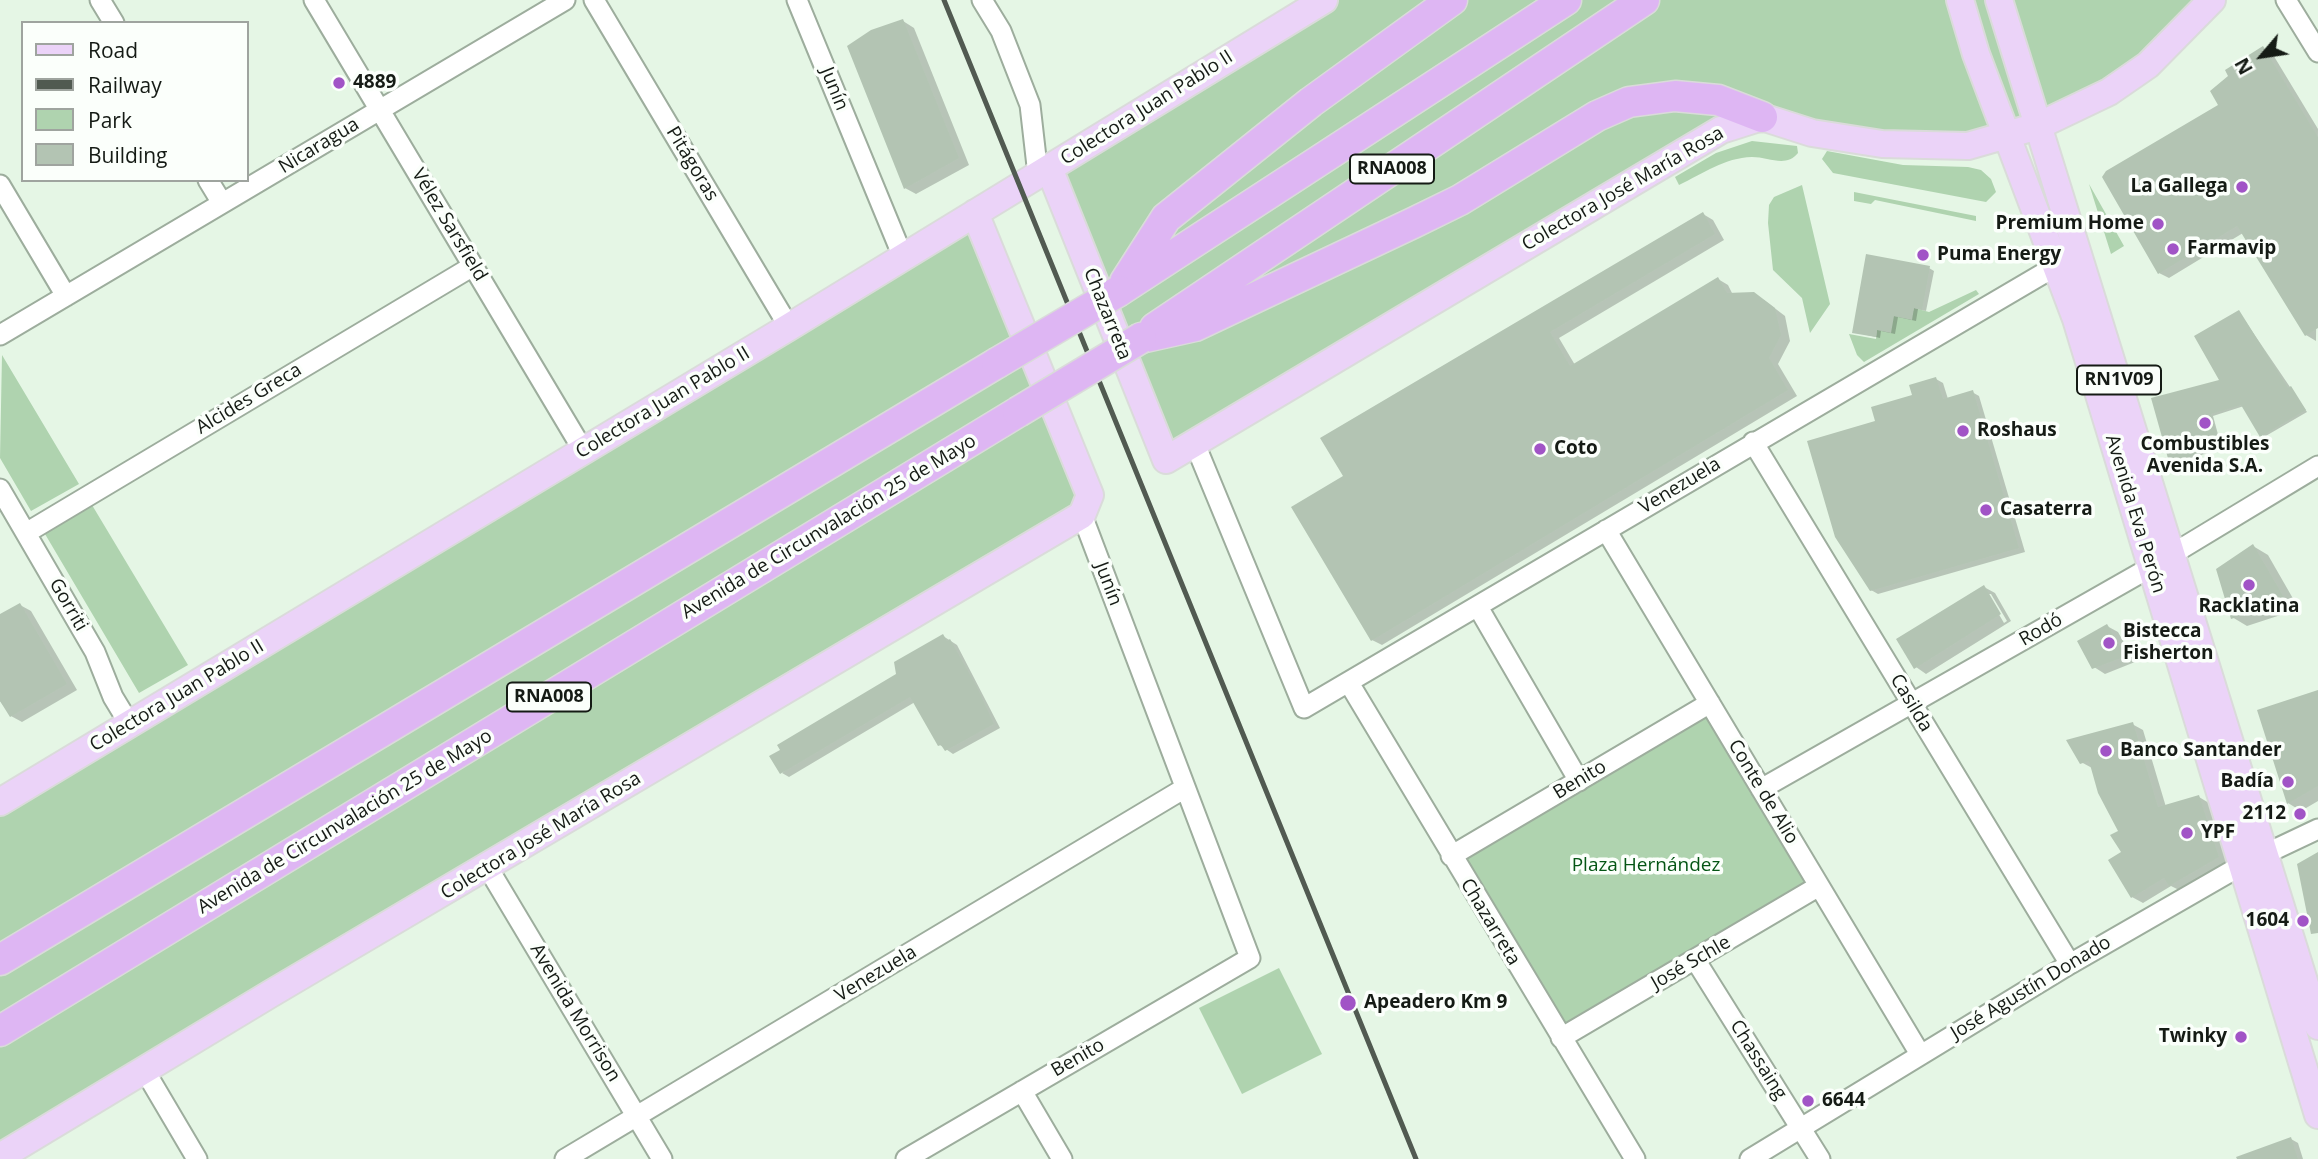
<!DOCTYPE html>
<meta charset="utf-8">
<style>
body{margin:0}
#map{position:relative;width:2318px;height:1159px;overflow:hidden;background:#e5f6e5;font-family:"Open Sans",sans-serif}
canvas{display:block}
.legend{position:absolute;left:21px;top:21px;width:228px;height:161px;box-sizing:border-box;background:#fbfffb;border:2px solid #9fa49f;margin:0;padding:9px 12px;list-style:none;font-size:21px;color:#151b15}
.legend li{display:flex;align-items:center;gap:14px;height:35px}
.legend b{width:35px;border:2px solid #9fa49f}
.north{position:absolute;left:2227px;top:21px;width:70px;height:70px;-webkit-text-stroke:5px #fbfffb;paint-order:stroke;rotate:241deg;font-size:19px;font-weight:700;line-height:28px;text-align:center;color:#151b15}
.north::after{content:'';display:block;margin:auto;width:24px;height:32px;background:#151b15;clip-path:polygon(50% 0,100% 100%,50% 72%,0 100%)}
</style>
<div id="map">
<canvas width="2318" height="1159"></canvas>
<ul class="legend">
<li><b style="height:9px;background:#ebd3f8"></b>Road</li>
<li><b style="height:9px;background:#515a51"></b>Railway</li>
<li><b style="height:19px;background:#afd3af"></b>Park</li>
<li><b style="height:19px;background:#b3c4b3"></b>Building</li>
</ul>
<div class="north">N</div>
</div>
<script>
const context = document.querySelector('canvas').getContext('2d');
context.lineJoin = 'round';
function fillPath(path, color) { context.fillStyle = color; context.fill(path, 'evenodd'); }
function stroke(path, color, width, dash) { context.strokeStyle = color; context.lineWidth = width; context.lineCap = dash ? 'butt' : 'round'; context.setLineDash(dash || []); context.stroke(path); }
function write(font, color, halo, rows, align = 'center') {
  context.font = font + ' "Open Sans",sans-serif'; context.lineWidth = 7; context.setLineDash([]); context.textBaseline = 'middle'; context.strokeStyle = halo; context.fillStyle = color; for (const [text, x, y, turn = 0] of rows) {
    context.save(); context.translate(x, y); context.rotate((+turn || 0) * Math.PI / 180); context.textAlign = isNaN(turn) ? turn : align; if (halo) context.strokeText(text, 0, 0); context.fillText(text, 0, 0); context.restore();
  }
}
const green = new Path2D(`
 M1324,0H2212L2148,65L1968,146L1762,117L1166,460L1049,168Z
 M1752,141L1797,146L1798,153C1786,168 1769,157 1752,157C1724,158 1704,173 1679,185L1675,177L1716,153Z
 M1827,151L1903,165L1968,167L1981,170L1991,179L1996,192L1986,202L1833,173L1822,159Z
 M2089,184L2124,246L2111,254Z
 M1802,185L1830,304L1810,333L1802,298L1773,270L1768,223L1769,205L1774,197Z
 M1854,192L1976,216V221L1875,200L1871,204L1854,201Z
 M975,213L1090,495L1082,515L0,1157V802Z
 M1976,290L1979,294L1864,362L1857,355L1849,334L1876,339L1877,330L1894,316L1911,319L1914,308L1929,312Z
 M2,355L79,484L31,511L0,458Z
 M92,505L188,665L139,693L45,534Z
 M1710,703L1819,886L1561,1038L1451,856Z
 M1279,968L1322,1054L1242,1094L1199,1008Z`);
const shadow = new Path2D(`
 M903,21L914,28L969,165L916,194L905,188Z
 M2263,48L2272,53L2318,129L2316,341L2306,335L2243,233L2169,278L2159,273L2220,106Z
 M1703,214L1713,220L1724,240L1559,338L1575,365L1718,279L1728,285L1733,295L1764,300L1785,316L1790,341L1778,364L1797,396L1382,645L1372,640L1346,476Z
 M1929,268L1934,271L1926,311L1918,309L1916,321L1898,317L1895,334L1881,331L1880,338L1854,332Z
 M2239,312L2307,412L2264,437L2244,406L2213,416L2222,449L2173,463L2170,461L2221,381Z
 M1936,379L1943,383L1948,399L1972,392L1979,396L2025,552L1878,594L1871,590L1877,422Z
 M2253,546L2268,555L2299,609L2247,626L2232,617Z
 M1984,587L1995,593L2011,621L1926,674L1916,667ZM1987,594H1991L2007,621L2004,623Z
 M20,605L31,611L77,690L22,722L11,716L0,701V616Z
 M2107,626L2118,632L2135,662L2105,674L2094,667Z
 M943,636L957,645L1000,728L953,754L940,745L915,702L789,777L782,773Z
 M2318,691V801L2301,811L2288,803Z
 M2132,724L2143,730L2166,807L2199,797L2209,803L2229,862L2181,891L2171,886L2143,903L2132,897L2120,831L2092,768L2081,762Z
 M2291,1139L2298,1143L2303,1159H2258Z`);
const building = new Path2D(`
 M903,19L959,158L904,189L847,46L871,30Z
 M2263,46L2318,137V328L2305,336L2237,226L2158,274L2102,177L2106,171L2218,105L2210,91L2228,76L2225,70Z
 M1703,212L1715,234L1550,332L1570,366L1718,277L1727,293L1754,292L1775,308L1781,335L1769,358L1788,390L1371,641L1291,507L1343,476L1320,438Z
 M1866,254L1930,266L1922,310L1914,308L1912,320L1894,316L1891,333L1877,330L1876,337L1852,333Z
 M2239,310L2288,388L2291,386L2306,410L2260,437L2241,405L2211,414L2221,448L2169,462L2151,398L2219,380L2194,336Z
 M1936,377L1943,399L1973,390L2019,548L1870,591L1835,537L1807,441L1875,421L1871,407L1912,395L1909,385Z
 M2253,544L2286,601L2231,619L2216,569Z
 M1984,585L2001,614L1914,669L1896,639Z
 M20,603L67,684L10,717L0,701V614Z
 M2107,624L2126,656L2092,669L2077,641Z
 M943,634L947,641L950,639L977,687L994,724L945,751L941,745L938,746L910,697L780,774L769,756L780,750L777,745L896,674L894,662Z
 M2318,690V786L2287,804L2257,710Z
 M2133,722L2158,807L2199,795L2219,857L2169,886L2164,878L2131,898L2108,860L2121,852L2110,835L2118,831L2098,793L2089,761L2080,764L2066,740Z
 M2318,852V933L2311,934L2297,864Z
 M2291,1137L2298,1159H2237L2236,1157Z`);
const minor = new Path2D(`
 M100,0L114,23
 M314,0L583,450
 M594,0L789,327
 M797,0L903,257
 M982,0L1001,31L1030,105L1038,175
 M2286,0L2318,52
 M208,180L222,203
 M0,185L66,296
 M0,335L565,0
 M1753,442L2070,964
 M1195,444L1304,708L2056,266
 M0,489L95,652L113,697L130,725
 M1606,530L1920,1054
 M26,533L473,266
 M1478,607L1579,781
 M1349,683L1635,1159
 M1761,789L2151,567L2318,466
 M1451,856L1710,703
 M488,868L662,1159
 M1696,961L1820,1159
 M1561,1038L1819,886
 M145,1071L197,1159
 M1022,1091L1062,1159
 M565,1159L1185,788
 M906,1159L1250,958L1082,515
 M1750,1159L2070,964L2242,865L2318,829`);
const major = new Path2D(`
 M1960,0L1976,54L2076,319L2318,1115
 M1999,0L2318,1026
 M1049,168L1166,460L1721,130L1762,117L1812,133L1882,144L1968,146L2038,126L2109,92L2148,65L2212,0
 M0,802L789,327L1324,0
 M0,1157L272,993L1082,515L1090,495L975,213`);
const highway = new Path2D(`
 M1125,282L1166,218L1311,102L1452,0
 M1119,291L1566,0
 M1155,328L1644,0
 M1141,338L1195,326L1413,223L1460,200L1597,116L1629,102L1675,96L1718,100L1762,117
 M0,960L997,363
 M0,1031L1018,412`);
const rail = new Path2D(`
 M944,0L1416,1159`);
const highwayBridge = new Path2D(`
 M997,363L1119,291
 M1018,412L1141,338`);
const markers = [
 [339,83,7,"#a154c6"],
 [2242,187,7,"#a154c6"],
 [2158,224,7,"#a154c6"],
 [2173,249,7,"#a154c6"],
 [1923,255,7,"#a154c6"],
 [2205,423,7,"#a154c6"],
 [1963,431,7,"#a154c6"],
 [1540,449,7,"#a154c6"],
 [1986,510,7,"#a154c6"],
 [2249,585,7,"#a154c6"],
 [2109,643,7,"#a154c6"],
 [2106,751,7,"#a154c6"],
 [2288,782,7,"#a154c6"],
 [2300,814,7,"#a154c6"],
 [2187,833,7,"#a154c6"],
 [2303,921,7,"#a154c6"],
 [1348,1003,9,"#a154c6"],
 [2241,1037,7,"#a154c6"],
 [1808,1101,7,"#a154c6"]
];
const shields = [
 [1392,169,84],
 [2119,380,84],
 [549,697,84]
];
const shieldNames = [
 ["RNA008",1392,169],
 ["RN1V09",2119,380],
 ["RNA008",549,697]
];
const poiNames = [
 ["4889",353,83],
 ["La Gallega",2228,187,"right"],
 ["Premium Home",2144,224,"right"],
 ["Farmavip",2187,249],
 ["Puma Energy",1937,255],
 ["Roshaus",1977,431],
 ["Combustibles",2205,445,"center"],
 ["Avenida S.A.",2205,467,"center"],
 ["Coto",1554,449],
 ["Casaterra",2000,510],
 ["Racklatina",2249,607,"center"],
 ["Bistecca",2123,632],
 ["Fisherton",2123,654],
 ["Banco Santander",2120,751],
 ["Badía",2274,782,"right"],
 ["2112",2286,814,"right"],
 ["YPF",2201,833],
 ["1604",2289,921,"right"],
 ["Apeadero Km 9",1364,1003],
 ["Twinky",2227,1037,"right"],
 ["6644",1822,1101]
];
const streetNames = [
 ["Junín",834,89,68],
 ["Colectora Juan Pablo II",1147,108,-32],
 ["Nicaragua",319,146,-31],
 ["Pitágoras",692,164,59],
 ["Colectora José María Rosa",1623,189,-30],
 ["Vélez Sarsfield",449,225,59],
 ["Chazarreta",1107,314,68],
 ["Alcides Greca",249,399,-31],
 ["Colectora Juan Pablo II",663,403,-31],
 ["Venezuela",1680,486,-31],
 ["Avenida Eva Perón",2135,514,73],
 ["Avenida de Circunvalación 25 de Mayo",829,527,-31],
 ["Junín",1108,584,69],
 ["Gorriti",68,605,60],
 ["Rodó",2041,630,-30],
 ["Colectora Juan Pablo II",177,696,-31],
 ["Casilda",1911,703,59],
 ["Benito",1580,780,-31],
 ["Conte de Alio",1763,792,59],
 ["Avenida de Circunvalación 25 de Mayo",345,822,-31],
 ["Colectora José María Rosa",541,836,-31],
 ["Chazarreta",1490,922,59],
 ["José Schle",1691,963,-30],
 ["Venezuela",876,974,-31],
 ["José Agustín Donado",2031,988,-31],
 ["Avenida Morrison",575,1013,59],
 ["Benito",1078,1058,-30],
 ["Chassaing",1758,1060,58]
];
const parkNames = [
 ["Plaza Hernández",1646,866]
];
fillPath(green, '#afd3af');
fillPath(shadow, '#0003');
fillPath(building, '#b3c4b3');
stroke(minor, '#9dad9d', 23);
stroke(major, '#dadbda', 30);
stroke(highway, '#dadbda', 33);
stroke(minor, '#fff', 19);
stroke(major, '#ebd3f8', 26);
stroke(highway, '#deb6f3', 30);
stroke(rail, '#515a51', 5);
stroke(highwayBridge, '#dadbda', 33, []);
stroke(highwayBridge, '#deb6f3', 30);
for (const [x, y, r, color] of markers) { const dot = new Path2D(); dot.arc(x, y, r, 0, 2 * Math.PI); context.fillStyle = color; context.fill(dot); stroke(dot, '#fbfffb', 2.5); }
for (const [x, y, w] of shields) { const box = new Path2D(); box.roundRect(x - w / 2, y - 14.5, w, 29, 5); context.fillStyle = '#fbfffb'; context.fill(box); stroke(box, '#151b15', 2); }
write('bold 18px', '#151b15', null, shieldNames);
write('bold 19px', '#151b15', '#fbfffb', poiNames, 'left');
write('19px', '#151b15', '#fbfffb', streetNames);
write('19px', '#045514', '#fbfffb', parkNames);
</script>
